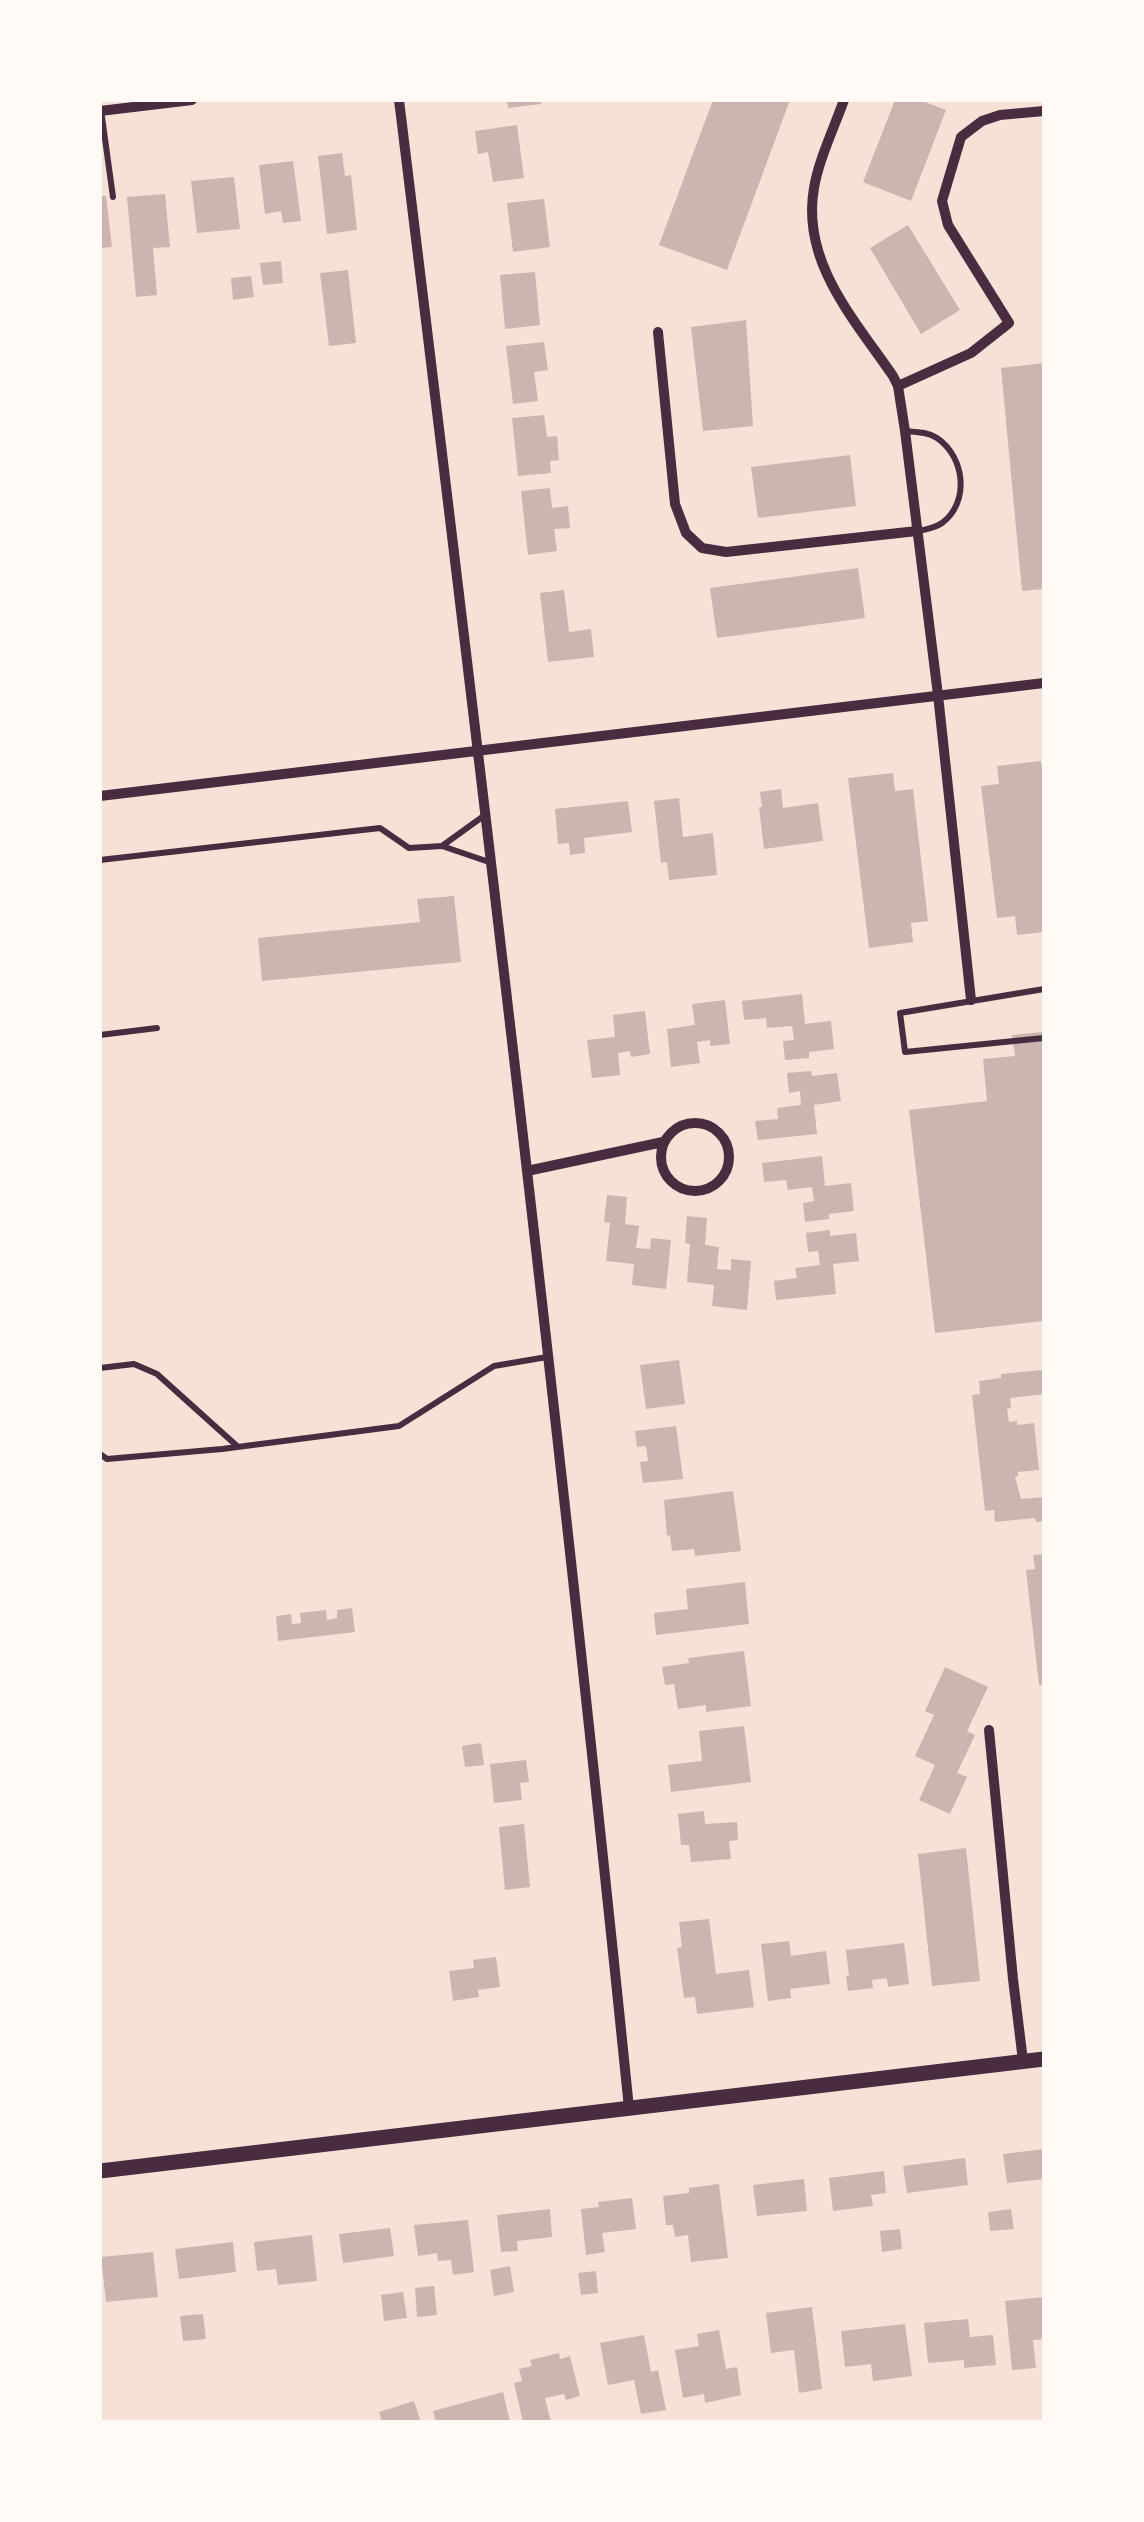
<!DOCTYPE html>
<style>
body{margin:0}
#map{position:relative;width:1144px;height:2522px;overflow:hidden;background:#f7e1d7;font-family:Raleway,sans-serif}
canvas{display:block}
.frame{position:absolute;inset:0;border:102px solid #fffaf5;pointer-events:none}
</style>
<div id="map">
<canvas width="1144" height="2522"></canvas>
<div class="frame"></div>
</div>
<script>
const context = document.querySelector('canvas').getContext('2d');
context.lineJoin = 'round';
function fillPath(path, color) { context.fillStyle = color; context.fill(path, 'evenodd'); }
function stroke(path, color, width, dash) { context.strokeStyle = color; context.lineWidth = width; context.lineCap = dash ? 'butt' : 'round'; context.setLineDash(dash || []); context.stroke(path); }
const building = new Path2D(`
 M507,100H541V104L508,108Z
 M713,100H790L727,270L659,245Z
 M895,100H920L946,110L911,201L863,182Z
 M517,125L524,178L493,182L488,152L478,154L475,131Z
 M342,153L345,176L351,175L357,230L327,234L318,156Z
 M293,161L301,221L283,223L281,211L265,214L259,165Z
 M234,177L240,229L197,233L191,181Z
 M165,194L170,247L153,248L157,295L136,297L127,197Z
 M100,196H106L112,247L100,248Z
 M544,199L550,247L513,252L507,203Z
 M908,225L960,310L921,334L870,248Z
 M281,261L283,283L263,285L260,263Z
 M348,270L356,343L329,346L320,273Z
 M535,272L540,325L505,329L500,275Z
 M251,276L254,297L233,300L231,278Z
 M746,320L753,426L703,431L691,327Z
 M544,342L548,370L534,372L538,401L513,404L506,346Z
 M1044,363V589L1022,591L1001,368Z
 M544,415L547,437L557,436L559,460L550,461L551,473L518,476L512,418Z
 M850,455L856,506L758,518L751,467Z
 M550,488L552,508L568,506L570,528L554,529L557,551L528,555L521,491Z
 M858,568L865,618L717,638L710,588Z
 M564,590L569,632L591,629L594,657L548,662L540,593Z
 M1041,761L1044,782V932L1017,935L1015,916L997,918L981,786L999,784L997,766Z
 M893,773L895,791L913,789L928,921L911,923L913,942L869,948L848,778Z
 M781,789L783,808L818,803L823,841L764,849L759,807H762L760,792Z
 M679,798L683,837L713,833L717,875L669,880L667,862L661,863L654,801Z
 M628,801L632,832L584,838L585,853L570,855L569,843L558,844L555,809Z
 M454,896L461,962L262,981L258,938L420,922L417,899Z
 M802,994L805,1024L831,1021L834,1049L809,1052V1058L785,1060L783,1041L794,1040L792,1026L767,1028L766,1018L744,1020L742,1001Z
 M725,1000L730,1044L710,1046V1040L697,1042L700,1063L671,1067L667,1029L695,1025L692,1004Z
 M645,1011L650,1054L631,1057L630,1051L618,1053L620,1075L592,1078L587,1040L615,1037L613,1015Z
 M1042,1032L1044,1321L935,1333L909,1110L987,1101L983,1059L1015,1056L1012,1035Z
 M811,1071L812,1076L837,1073L841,1101L814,1105L817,1134L758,1140L755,1121L778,1119L777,1108L801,1105L800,1091L789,1093L787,1073Z
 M822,1156L825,1186L851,1183L854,1211L829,1214V1219L805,1222L803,1203L814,1201L812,1187L788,1190L786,1180L764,1182L762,1163Z
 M607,1195L627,1197L625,1224L639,1226L636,1248L650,1249L651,1238L671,1240L666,1289L632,1285L634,1264L606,1261L610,1223L604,1222Z
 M687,1216L707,1218L705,1245L719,1247L717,1269L731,1270V1259L751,1261L747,1310L712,1306L714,1285L687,1282L690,1244L685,1243Z
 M830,1230V1236L856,1233L859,1261L833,1264L836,1294L776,1300L774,1281L797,1278L795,1268L820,1265L818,1251L808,1252L806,1233Z
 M679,1360L685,1404L646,1409L640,1365Z
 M1042,1370L1044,1394L1010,1398L1011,1408L1007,1409L1009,1422L1017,1421V1425L1034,1423L1039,1470L1018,1472V1476L1015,1477L1021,1499L1044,1497V1521L1036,1522L1035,1518L995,1522L994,1510L985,1511L972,1395L980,1394L979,1381L1001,1378V1374Z
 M676,1426L683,1479L643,1483L640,1462L648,1461L646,1446L637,1447L635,1431Z
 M733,1491L741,1551L695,1556L694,1549L672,1551L670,1535L667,1536L664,1500Z
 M1044,1554V1685H1039L1026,1570L1035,1569L1033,1555Z
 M745,1582L749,1624L656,1635L654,1613L688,1609L686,1589Z
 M352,1608L355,1632L278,1641L276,1616L291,1614L292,1624L301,1623L300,1613L326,1610L327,1620L337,1618V1610Z
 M744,1651L751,1706L706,1712V1705L678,1709L674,1684L665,1685L662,1667L689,1663L688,1658Z
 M945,1667L988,1687L967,1731L975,1735L957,1773L967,1777L950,1814L919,1800L935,1765L915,1756L934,1715L925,1711Z
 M744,1726L751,1782L671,1792L668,1765L702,1761L699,1731Z
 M481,1743L484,1765L465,1767L462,1746Z
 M526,1760L529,1782L520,1783L522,1800L494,1803L490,1764Z
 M704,1811L705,1824L737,1822L738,1840L729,1841L731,1859L691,1862L689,1845H681L678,1814Z
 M524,1824L530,1887L505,1890L499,1827Z
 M966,1848L980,1981L932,1986L918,1854Z
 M709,1919L716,1974L749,1970L754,2007L697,2014L695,1997L684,1998L677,1948L682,1947L679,1922Z
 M789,1941L791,1956L826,1951L830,1984L790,1989L791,1998L768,2001L761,1944Z
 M904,1943L909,1984L888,1987L887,1978L872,1980L873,1988L848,1991L846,1976H849L846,1950Z
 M496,1957L500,1987L478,1990L479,1997L453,2001L449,1971L474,1968L473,1960Z
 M1044,2149V2179L1007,2183L1003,2154Z
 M965,2158L968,2185L907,2193L903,2166Z
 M884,2171L886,2193L871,2195L873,2206L833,2211L829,2178Z
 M804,2179L807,2211L757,2216L753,2185Z
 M719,2184L728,2258L691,2262L688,2235L675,2237L673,2225H666L663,2196L689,2193V2188Z
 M632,2198L636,2229L602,2233L605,2252L586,2255L581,2209L599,2207L598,2202Z
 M550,2209L552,2237L517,2241L518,2251L501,2252L497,2215Z
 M1011,2209L1014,2229L990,2231L988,2212Z
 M468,2220L474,2272L453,2275L451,2260L438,2261L437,2253L418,2256L414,2225Z
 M390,2228L394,2256L343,2263L339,2234Z
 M900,2229L902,2249L882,2252L880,2231Z
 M312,2235L317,2281L278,2285L276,2269L257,2271L254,2242Z
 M233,2242L236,2272L179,2279L175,2249Z
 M153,2252L158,2297L106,2302L101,2257Z
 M510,2266L514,2292L494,2296L490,2270Z
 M596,2271L598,2293L581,2295L578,2273Z
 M434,2286L437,2315L417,2317L415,2288Z
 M403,2292L407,2318L384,2321L381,2295Z
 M1044,2297V2339L1033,2340L1036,2368L1012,2370L1005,2301Z
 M812,2307L822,2389L799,2393L794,2350L771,2353L766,2313Z
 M203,2314L206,2339L183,2341L180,2316Z
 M968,2319L970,2337L993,2335L996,2365L964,2368V2360L928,2363L924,2323Z
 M905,2324L912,2376L873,2381L871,2364L845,2367L841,2331Z
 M719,2330L726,2369L737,2367L741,2395L705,2403L704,2394L683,2398L675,2350L699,2346L697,2334Z
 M644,2335L651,2372L658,2370L666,2410L641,2414L634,2380L608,2385L600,2343Z
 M559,2353L560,2359L570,2356L580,2396L566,2400L564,2394L545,2398L551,2422H523L514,2383L522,2381L519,2369L532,2366L530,2360Z
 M503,2392L510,2422H436L433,2411Z
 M414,2401L421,2422H382L379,2412Z`);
const service = new Path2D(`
 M101,110L113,197
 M905,431C916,432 928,432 937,438C965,457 970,502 942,523C935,528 927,529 919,531
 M485,815L442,846L492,863
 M100,860L380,828L409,848L442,846
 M1044,989L900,1013L905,1052L1044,1038
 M100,1035L157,1028
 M100,1368L134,1364L157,1374L237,1446
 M100,1454L107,1459L222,1449L399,1426L494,1366L547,1357`);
const minor = new Path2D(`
 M399,100C481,769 561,1438 629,2108
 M844,100C834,128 819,159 814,188C801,262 854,319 893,376L898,386L905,431L938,695L971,1000
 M100,111L192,100
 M658,332L675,504L686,533L702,548L726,552L917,531
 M898,386L971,353L1009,323L948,225L942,201L961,137L982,121L1000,115L1044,111
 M100,796L1044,683
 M661 1157a34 34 0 1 1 68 0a34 34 0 1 1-68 0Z
 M527,1171L663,1142
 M989,1730L1013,1979L1023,2061`);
const tertiary = new Path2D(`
 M100,2171L1044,2059`);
fillPath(building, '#ccb4b1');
stroke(service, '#4a2c40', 6);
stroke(minor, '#4a2c40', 10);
stroke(tertiary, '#4a2c40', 15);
</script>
